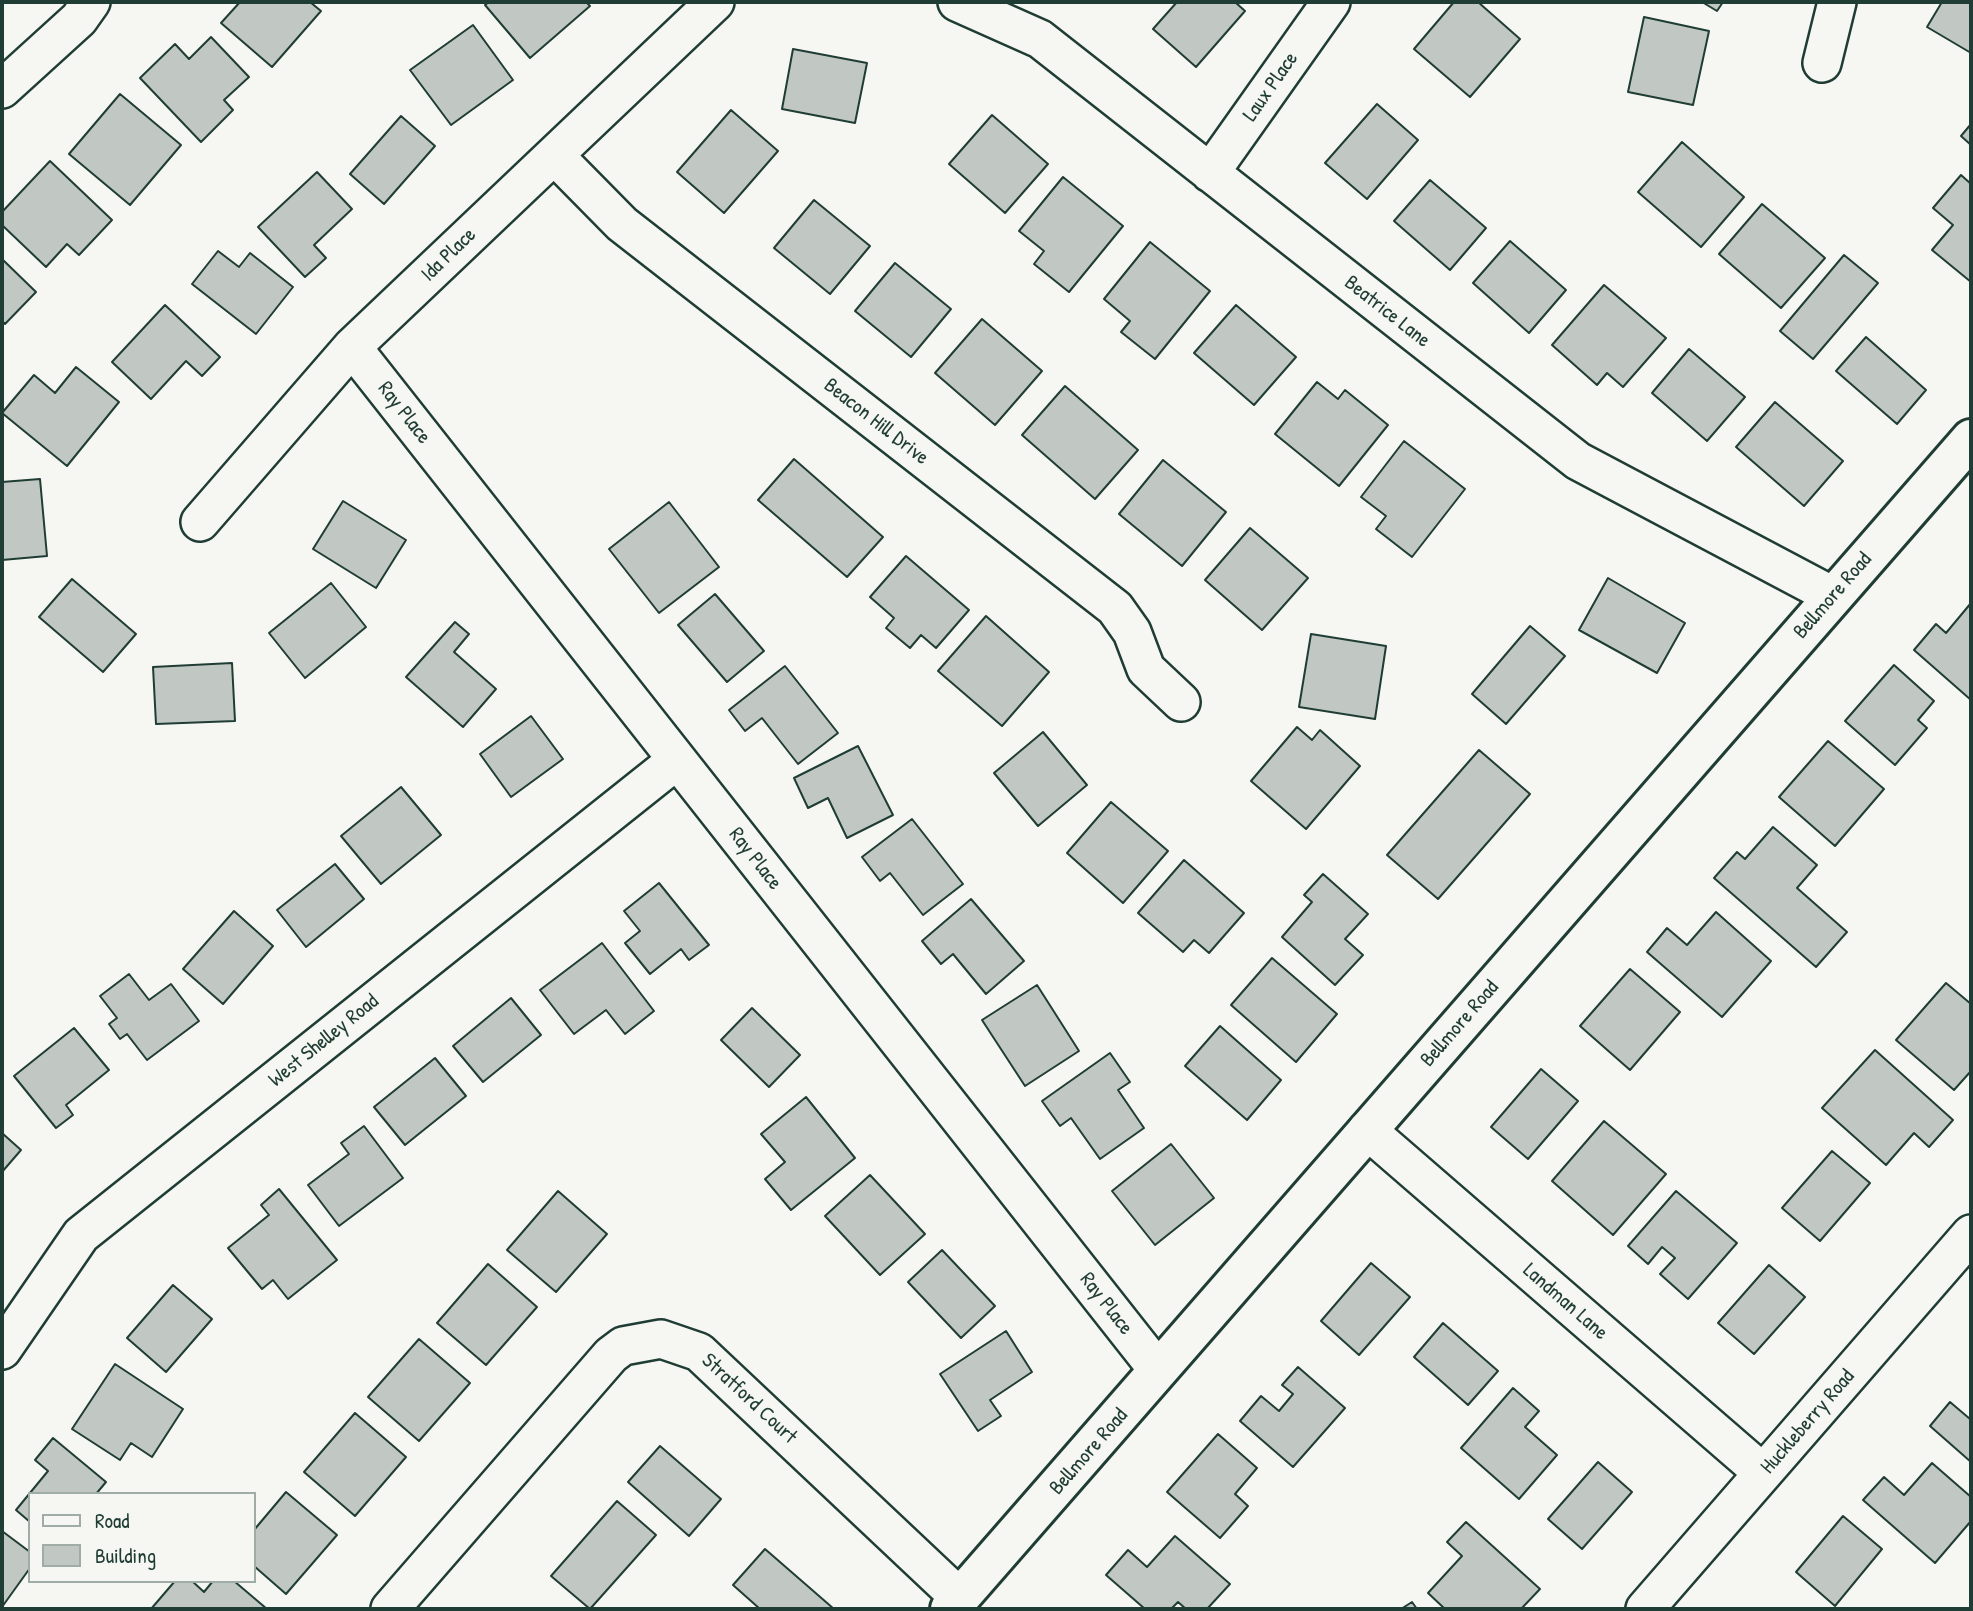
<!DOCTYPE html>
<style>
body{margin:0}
#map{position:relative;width:1973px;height:1611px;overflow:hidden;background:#f6f6f2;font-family:"Patrick Hand",sans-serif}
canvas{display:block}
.frame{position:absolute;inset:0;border:4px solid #1f3d34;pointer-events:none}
.legend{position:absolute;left:28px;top:1492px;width:228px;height:91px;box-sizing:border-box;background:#f6f6f2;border:2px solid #a0aca6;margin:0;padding:9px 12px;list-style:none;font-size:21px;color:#1f3d34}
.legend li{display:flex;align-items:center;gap:14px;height:35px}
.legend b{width:35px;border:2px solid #a0aca6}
</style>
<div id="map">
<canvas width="1973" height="1611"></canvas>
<div class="frame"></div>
<ul class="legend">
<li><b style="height:9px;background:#f6f6f2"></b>Road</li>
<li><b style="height:19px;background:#c1c8c3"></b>Building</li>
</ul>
</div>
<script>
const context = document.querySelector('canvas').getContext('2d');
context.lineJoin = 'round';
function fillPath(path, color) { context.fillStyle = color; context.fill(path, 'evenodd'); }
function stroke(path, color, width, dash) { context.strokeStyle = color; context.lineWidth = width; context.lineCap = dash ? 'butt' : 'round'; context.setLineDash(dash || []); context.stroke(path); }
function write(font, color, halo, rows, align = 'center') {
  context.font = font + ' "Patrick Hand",sans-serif'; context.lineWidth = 5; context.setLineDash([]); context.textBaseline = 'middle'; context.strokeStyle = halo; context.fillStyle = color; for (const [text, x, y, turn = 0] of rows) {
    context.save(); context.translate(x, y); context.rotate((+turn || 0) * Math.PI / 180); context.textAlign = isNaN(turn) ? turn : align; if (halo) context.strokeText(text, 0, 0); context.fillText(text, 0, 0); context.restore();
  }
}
const building = new Path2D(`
 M240,2H310L321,11L272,67L221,23Z
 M489,2H586L590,6L530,58L485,5Z
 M1177,2H1235L1245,11L1196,67L1153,29Z
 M1454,2H1478L1520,39L1470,97L1414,49Z
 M1702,2H1723L1717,11Z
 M1942,2H1971V53L1927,27Z
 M1644,17L1709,31L1693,105L1628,92Z
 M473,25L513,80L451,125L410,70Z
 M211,37L249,77L224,100L233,110L201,142L140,78L175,44L189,59Z
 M793,49L867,63L855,123L782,109Z
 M120,94L181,145L130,205L69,154Z
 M1377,104L1418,140L1367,199L1325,163Z
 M731,110L778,151L724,213L677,172Z
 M992,115L1048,164L1005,213L949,164Z
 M401,116L435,146L384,204L350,174Z
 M1971,124V145L1961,136Z
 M1682,142L1744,197L1701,247L1638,192Z
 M50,161L112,220L79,255L67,244L46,267L2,225V212Z
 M317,172L352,209L314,245L326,258L305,277L258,227Z
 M1961,175L1971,184V282L1932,250L1953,225L1933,208Z
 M1063,177L1123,226L1069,292L1034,264L1044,251L1019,231Z
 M1430,180L1486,228L1450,270L1394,221Z
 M814,200L870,246L830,294L774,248Z
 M1762,204L1825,258L1781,308L1719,254Z
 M1510,241L1566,290L1529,333L1473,283Z
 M1150,242L1210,291L1155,359L1121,332L1130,321L1104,299Z
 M218,251L239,267L250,253L293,287L256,334L192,284Z
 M1844,255L1878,283L1813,359L1780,331Z
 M2,259L36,292L5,324L2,321Z
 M895,263L951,309L911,357L855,311Z
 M1604,285L1666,338L1623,387L1607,373L1597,385L1552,345Z
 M165,305L220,357L202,376L186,361L151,399L112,362Z
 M1236,305L1296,357L1254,405L1194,353Z
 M982,319L1042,371L995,425L935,373Z
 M1866,337L1926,390L1897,424L1836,371Z
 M1689,349L1745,397L1707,441L1652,393Z
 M76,367L119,402L67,466L2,413L34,375L55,393Z
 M1317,382L1338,399L1345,390L1388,425L1339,486L1275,434Z
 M1065,386L1138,450L1095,499L1022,435Z
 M1775,402L1843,461L1804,506L1736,447Z
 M1404,441L1465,489L1412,557L1376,529L1386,516L1361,497Z
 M794,459L883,537L847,577L758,500Z
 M1163,460L1226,512L1182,566L1119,514Z
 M40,479L47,556L2,560V482Z
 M343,501L406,540L376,588L313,549Z
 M669,502L719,567L659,613L609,549Z
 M1250,528L1308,578L1262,630L1205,580Z
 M906,556L969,610L936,648L921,635L910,648L886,628L894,618L870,597Z
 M1608,578L1685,623L1657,673L1579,630Z
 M72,579L136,634L103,672L39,617Z
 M331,583L366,627L305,678L269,633Z
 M715,594L764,651L727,682L678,625Z
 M1971,603V700L1914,650L1936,624L1946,633Z
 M986,616L1049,672L1002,726L938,671Z
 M455,622L469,634L454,652L496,689L463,727L406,677Z
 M1530,626L1565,656L1506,724L1472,694Z
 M1311,634L1386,646L1375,719L1299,707Z
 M232,663L235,721L156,724L153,667Z
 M1894,665L1934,701L1918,720L1927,728L1895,765L1845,721Z
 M785,666L838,733L798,764L762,718L745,731L729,710Z
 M531,716L563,759L511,797L480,754Z
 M1297,727L1312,740L1320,730L1360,766L1306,829L1251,781Z
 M1043,732L1087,785L1038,826L994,773Z
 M1828,741L1884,789L1835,846L1779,797Z
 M858,746L893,815L847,838L828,798L808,808L794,778Z
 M1479,750L1530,794L1438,899L1387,855Z
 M401,787L441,835L381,884L341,836Z
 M1111,802L1168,851L1123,903L1067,853Z
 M912,819L963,884L923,915L890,873L880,881L862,857Z
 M1773,827L1817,865L1797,888L1847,932L1816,967L1714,878L1737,852L1745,859Z
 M1184,860L1244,913L1209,953L1194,940L1183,952L1138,913Z
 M335,864L364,899L306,947L277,910Z
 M1323,874L1368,914L1345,939L1363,955L1335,985L1282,937L1312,902L1304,895Z
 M659,883L709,945L689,960L681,949L650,974L625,943L640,931L624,911Z
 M971,899L1024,961L986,994L953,954L941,964L922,941Z
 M234,911L273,946L223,1004L183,969Z
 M1716,912L1771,961L1722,1017L1647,952L1667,928L1687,945Z
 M602,943L654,1011L625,1034L606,1010L574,1034L540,990Z
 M1272,958L1337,1014L1296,1062L1231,1005Z
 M1630,969L1680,1012L1630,1070L1580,1026Z
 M129,974L149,1000L171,984L199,1021L147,1060L127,1034L120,1039L109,1024L117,1018L100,996Z
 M1946,983L1971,1004V1071L1954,1090L1896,1040Z
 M1037,985L1079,1051L1025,1086L982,1020Z
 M511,998L541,1035L483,1082L453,1046Z
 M752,1008L800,1055L769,1087L721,1040Z
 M1220,1026L1281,1080L1247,1120L1185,1066Z
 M74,1028L109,1070L66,1105L73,1115L56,1128L14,1076Z
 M1875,1050L1953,1120L1929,1147L1914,1133L1886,1165L1822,1108Z
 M1110,1053L1130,1082L1118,1090L1144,1128L1100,1159L1071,1118L1060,1126L1042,1101Z
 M435,1058L466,1096L405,1145L374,1107Z
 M1541,1069L1578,1101L1528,1159L1491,1127Z
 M806,1097L855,1158L791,1210L765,1179L785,1162L761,1134Z
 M1604,1121L1666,1174L1613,1235L1552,1181Z
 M364,1126L403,1178L339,1226L308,1185L349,1154L341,1143Z
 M2,1133L21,1150L2,1172Z
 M1171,1144L1214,1198L1155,1245L1112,1191Z
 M1832,1151L1870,1183L1820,1241L1782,1208Z
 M870,1175L925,1234L880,1275L825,1216Z
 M279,1189L337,1260L288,1299L273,1280L262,1289L228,1248L269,1215L261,1205Z
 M558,1191L607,1234L556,1292L507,1250Z
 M1676,1191L1737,1243L1688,1299L1660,1274L1675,1258L1662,1247L1648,1264L1628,1246Z
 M942,1250L995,1306L961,1338L908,1282Z
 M1371,1263L1410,1297L1359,1355L1321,1321Z
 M488,1264L537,1307L486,1365L437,1323Z
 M1769,1265L1805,1297L1754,1354L1718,1323Z
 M173,1285L212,1319L166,1372L127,1338Z
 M1443,1323L1498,1371L1468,1405L1414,1357Z
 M1006,1331L1032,1372L990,1400L1001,1416L978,1431L940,1374Z
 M419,1339L470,1383L419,1441L368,1397Z
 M115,1364L183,1409L152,1457L131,1443L120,1460L72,1429Z
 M1298,1367L1345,1408L1293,1467L1240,1421L1261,1396L1279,1411L1293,1394L1282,1385Z
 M1513,1388L1539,1411L1525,1427L1557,1455L1519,1499L1461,1448Z
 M1950,1402L1970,1419L1971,1418V1462L1930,1426Z
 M355,1413L406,1457L355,1516L304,1472Z
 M1218,1434L1257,1468L1235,1494L1248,1506L1220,1538L1167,1492Z
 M53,1438L106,1482L96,1494H30V1522L16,1510L48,1471L35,1460Z
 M660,1446L721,1499L689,1536L628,1482Z
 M1598,1462L1632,1492L1582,1549L1548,1519Z
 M1932,1463L1971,1497V1521L1935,1563L1863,1500L1884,1477L1904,1495Z
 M286,1492L337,1535L286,1594L254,1566V1530Z
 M617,1501L656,1535L590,1609L551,1576Z
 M1843,1516L1882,1549L1835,1606L1796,1572Z
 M1466,1522L1540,1589L1521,1609H1445L1428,1593L1462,1556L1447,1542Z
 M2,1531L30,1552V1568L2,1607Z
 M1175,1536L1230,1584L1207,1609H1186L1178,1602L1171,1609H1145L1106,1575L1128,1550L1147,1567Z
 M765,1549L834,1609H760L733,1585Z
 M175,1581H192L204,1592L213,1581H234L267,1609H151Z
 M1412,1602L1417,1609H1401Z`);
const minor = new Path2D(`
 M957,2L1040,39L1578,461L1833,596
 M1822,63L1837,2
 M2,89L79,19L91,2
 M554,155L622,224L1115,608L1132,632L1146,669L1181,702
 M1210,173L1331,2
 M352,347L1158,1370
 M200,522L352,347L715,2
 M1367,1130L1763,1473
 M2,1350L81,1235L677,760
 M390,1609L611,1355L623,1346L661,1339L699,1352L960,1598
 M1645,1609L1971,1234`);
const secondary = new Path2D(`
 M950,1609L1971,439`);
const streetNames = [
 ["Laux Place",1271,87,-55],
 ["Ida Place",449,255,-44],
 ["Beatrice Lane",1387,312,38],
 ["Ray Place",404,413,52],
 ["Beacon Hill Drive",876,422,38],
 ["Bellmore Road",1833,596,-49],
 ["Ray Place",755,859,52],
 ["Bellmore Road",1460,1024,-49],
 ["West Shelley Road",324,1041,-39],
 ["Landman Lane",1565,1302,41],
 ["Ray Place",1106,1304,52],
 ["Stratford Court",749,1399,43],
 ["Huckleberry Road",1808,1422,-49],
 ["Bellmore Road",1089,1452,-49]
];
fillPath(building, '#c1c8c3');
stroke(building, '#1f3d34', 2);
stroke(minor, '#1f3d34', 42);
stroke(secondary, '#1f3d34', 44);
stroke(minor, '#f6f6f2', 37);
stroke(secondary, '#f6f6f2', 38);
write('21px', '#1f3d34', '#f6f6f2', streetNames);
</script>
